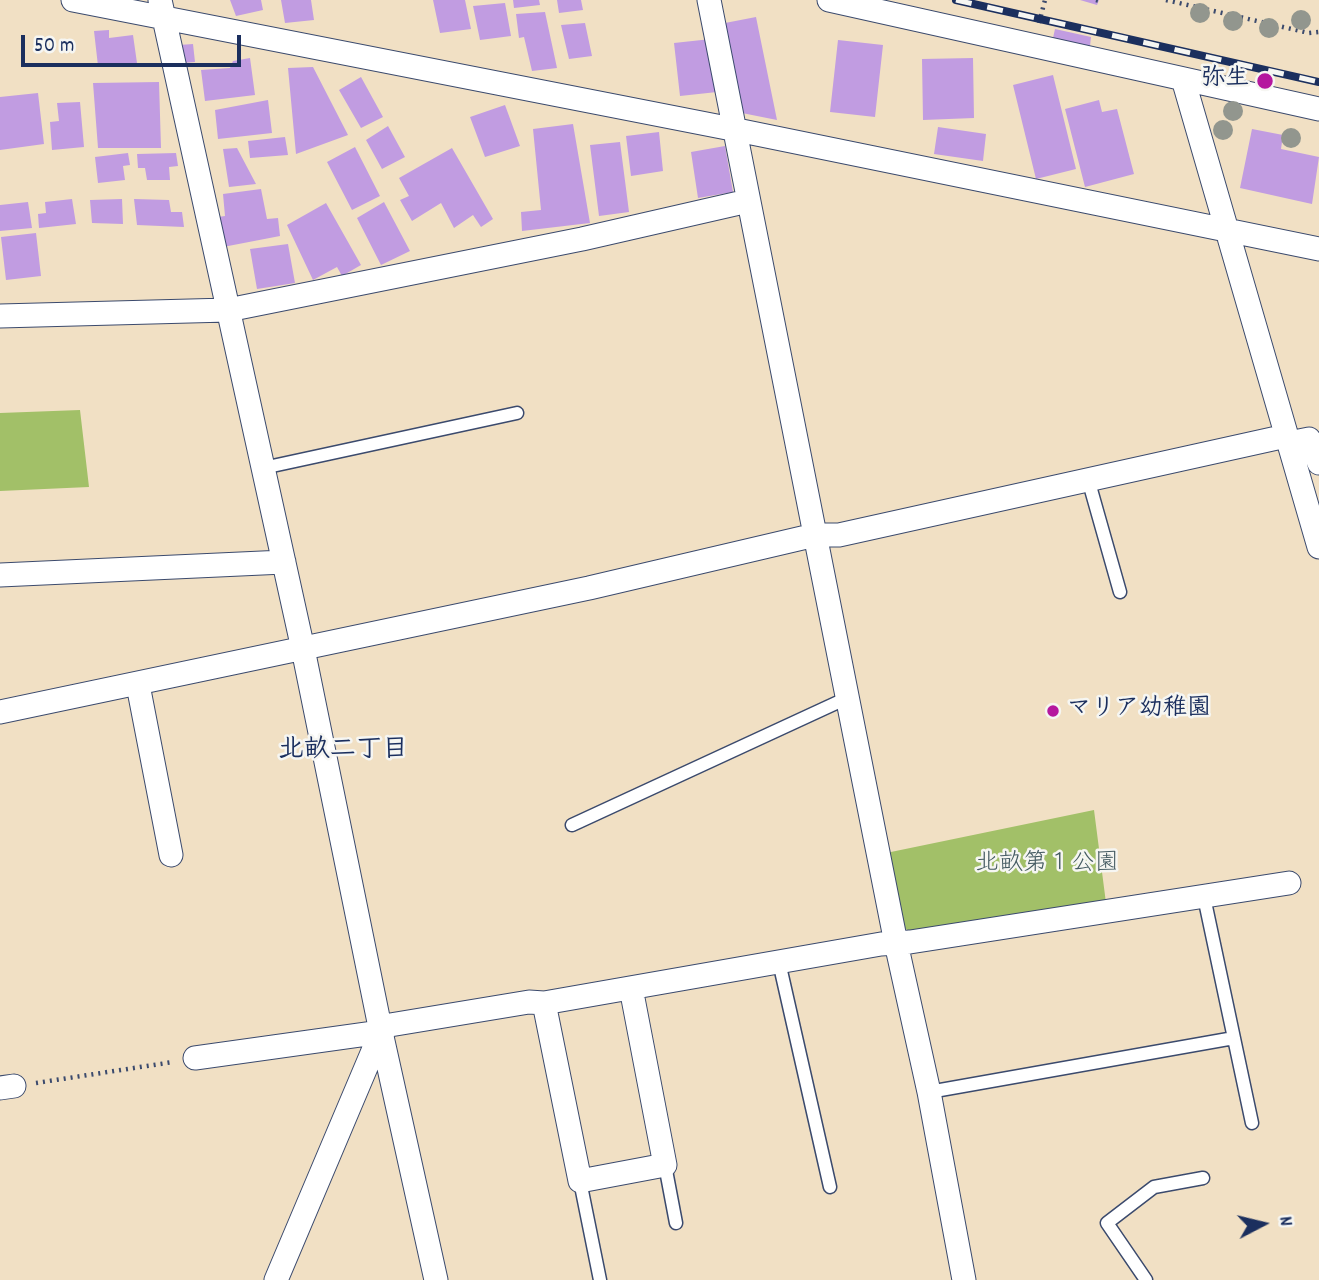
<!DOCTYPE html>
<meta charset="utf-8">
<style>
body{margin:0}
#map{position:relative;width:1319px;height:1280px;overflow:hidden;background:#f1e0c4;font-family:Dekko,sans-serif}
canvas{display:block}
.north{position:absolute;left:1228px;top:1189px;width:70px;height:70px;-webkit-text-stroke:5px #f6f6f2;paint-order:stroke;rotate:83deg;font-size:19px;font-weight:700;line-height:28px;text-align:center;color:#1b2f5e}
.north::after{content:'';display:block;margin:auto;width:24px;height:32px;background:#1b2f5e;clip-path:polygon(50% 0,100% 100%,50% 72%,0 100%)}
.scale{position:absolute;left:21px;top:35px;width:220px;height:32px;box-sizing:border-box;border:4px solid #1b2f5e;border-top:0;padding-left:9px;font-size:21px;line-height:24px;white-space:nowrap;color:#1b2f5e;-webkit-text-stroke:5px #f6f6f2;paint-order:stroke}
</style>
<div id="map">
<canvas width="1319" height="1280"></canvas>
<div class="north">N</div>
<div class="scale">50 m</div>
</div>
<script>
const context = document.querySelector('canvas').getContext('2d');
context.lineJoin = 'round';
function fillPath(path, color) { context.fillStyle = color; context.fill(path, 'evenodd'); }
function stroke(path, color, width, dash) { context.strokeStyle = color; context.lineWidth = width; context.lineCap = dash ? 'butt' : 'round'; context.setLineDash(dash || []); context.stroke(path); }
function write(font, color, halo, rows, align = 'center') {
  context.font = font + ' Dekko,"Klee One",sans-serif'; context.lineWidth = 5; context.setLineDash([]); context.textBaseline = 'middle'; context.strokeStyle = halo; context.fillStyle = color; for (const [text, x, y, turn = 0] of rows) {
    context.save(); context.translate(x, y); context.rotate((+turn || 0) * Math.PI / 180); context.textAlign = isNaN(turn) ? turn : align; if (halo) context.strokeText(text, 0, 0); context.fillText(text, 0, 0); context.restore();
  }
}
const green = new Path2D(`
 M80,410L89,487L0,491V413Z
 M1094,810L1106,903L912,934L900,924L886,853Z`);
const building = new Path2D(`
 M230,0H261L263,10L236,16Z
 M281,0H311L314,20L285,23Z
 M433,0H465L471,29L440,33Z
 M513,0H539L540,5L514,8Z
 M557,0H581L583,10L559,13Z
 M1080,0H1099L1097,5Z
 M505,3L511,36L480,40L473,6Z
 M545,12L557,68L532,71L524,37L519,38L516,14Z
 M756,17L777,120L742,113L725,23Z
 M585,23L592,56L569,59L561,25Z
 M1055,29L1091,37L1090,46L1053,38Z
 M109,30V38L133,35L137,63L98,66L94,31Z
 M711,39L717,92L680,96L674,43Z
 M838,40L883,45L875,117L830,112Z
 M193,44L195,62L182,63L179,45Z
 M250,58L255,95L205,101L201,70L230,68L233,61Z
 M973,58L974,118L923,120L922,59Z
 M313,67L348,135L296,154L288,68Z
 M1053,75L1076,169L1036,179L1013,85Z
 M361,77L383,117L361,128L339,90Z
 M159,82L161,148H98L93,83Z
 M38,93L44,144L0,150V97Z
 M268,100L272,133L218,139L215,110Z
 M1099,100L1102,112L1117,109L1134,174L1085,187L1065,109Z
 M80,102L84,147L52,150L50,122L59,121L57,103Z
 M505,105L520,146L485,157L470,117Z
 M573,124L590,223L522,231L521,212L541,210L533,129Z
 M388,126L405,157L382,169L366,140Z
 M938,127L986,134L983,161L934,154Z
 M1252,129L1283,135L1281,149L1319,157L1312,204L1240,188Z
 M659,132L663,171L631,176L626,136Z
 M285,137L288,155L250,158L248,141Z
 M620,142L629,212L599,216L590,145Z
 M725,146L733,192L698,198L691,152Z
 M355,147L380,196L352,210L327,162Z
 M237,148L256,184L229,187L223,149Z
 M452,148L493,219L481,227L473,215L454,228L441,203L412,221L400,200L409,196L399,178Z
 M128,153L130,165L123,166L125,180L98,183L95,157Z
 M176,153L178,166L169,167L170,180H147L145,168H138L137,154Z
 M261,189L267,219L278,218L280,236L223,247L218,217L225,216L223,194Z
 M72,199L76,224L39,228L38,214L46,213L45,202Z
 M122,199L123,224L92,223L90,200Z
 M134,199L169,200L171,212H182L184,227L137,225Z
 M28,202L32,228L0,231V205Z
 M384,202L410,251L381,265L357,218Z
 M326,203L361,265L342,276L337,267L313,280L287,225Z
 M36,233L41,276L6,280L1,237Z
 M288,244L295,283L257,289L250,249Z`);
const path = new Path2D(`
 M1096,0L1100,1
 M1166,0L1309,33L1319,32
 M1039,23L1045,0
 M36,1083L173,1062`);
const service = new Path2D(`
 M263,468L517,413
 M1088,479L1120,592
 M572,825L847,698
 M1204,897L1252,1123
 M779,962L830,1187
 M929,1092L1234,1038
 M665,1165L676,1223
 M580,1181L600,1280
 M1146,1280L1107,1223L1154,1187L1203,1178`);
const minor = new Path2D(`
 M73,0L737,130L1319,249
 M160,0L303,649L381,1032L436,1280
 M709,0L896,943L929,1092L964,1280
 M829,0L1319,109
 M1183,79L1319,547
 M0,316L228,310L582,239L748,201
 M1289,443L1309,439L1319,463
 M0,575L284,562
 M138,685L171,855
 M0,712L589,588L815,535H839L1286,436
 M544,1003L580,1181L665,1165L631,988
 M195,1058L381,1032L390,1025L529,1002L544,1003L881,944L910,942L1289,883
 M0,1088L14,1086
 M276,1280L381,1032`);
const rail = new Path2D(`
 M956,0L1319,82`);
const trees = [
 [1200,13],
 [1301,20],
 [1233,21],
 [1269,28],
 [1233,111],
 [1223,130],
 [1291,138]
];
const markers = [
 [1265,81,9,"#b5179e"],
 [1053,711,7,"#b5179e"]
];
const poiNames = [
 ["弥生",1249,81],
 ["マリア幼稚園",1067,711,"left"]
];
const parkNames = [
 ["北畝第１公園",1047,866]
];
const neighbourhoodNames = [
 ["北畝二丁目",343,752]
];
fillPath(green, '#a2c068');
fillPath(building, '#c19ce1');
stroke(service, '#3b4a6d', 15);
stroke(minor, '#3b4a6d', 25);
stroke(path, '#3b4a6d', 4.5, [2, 5]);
stroke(service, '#fff', 12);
stroke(minor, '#fff', 23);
stroke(rail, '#1b2f5e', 8);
stroke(rail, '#f6f6f2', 5, [16]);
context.fillStyle = '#92968e';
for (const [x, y] of trees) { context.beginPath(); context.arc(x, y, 10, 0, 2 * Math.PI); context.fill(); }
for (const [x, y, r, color] of markers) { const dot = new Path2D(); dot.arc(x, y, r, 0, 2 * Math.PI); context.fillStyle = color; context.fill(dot); stroke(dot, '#f6f6f2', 2.5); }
write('bold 24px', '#1b2f5e', '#f6f6f2', poiNames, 'right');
write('24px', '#445a61', '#f6f6f2', parkNames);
write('bold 26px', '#1b2f5e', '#f6f6f2', neighbourhoodNames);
</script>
